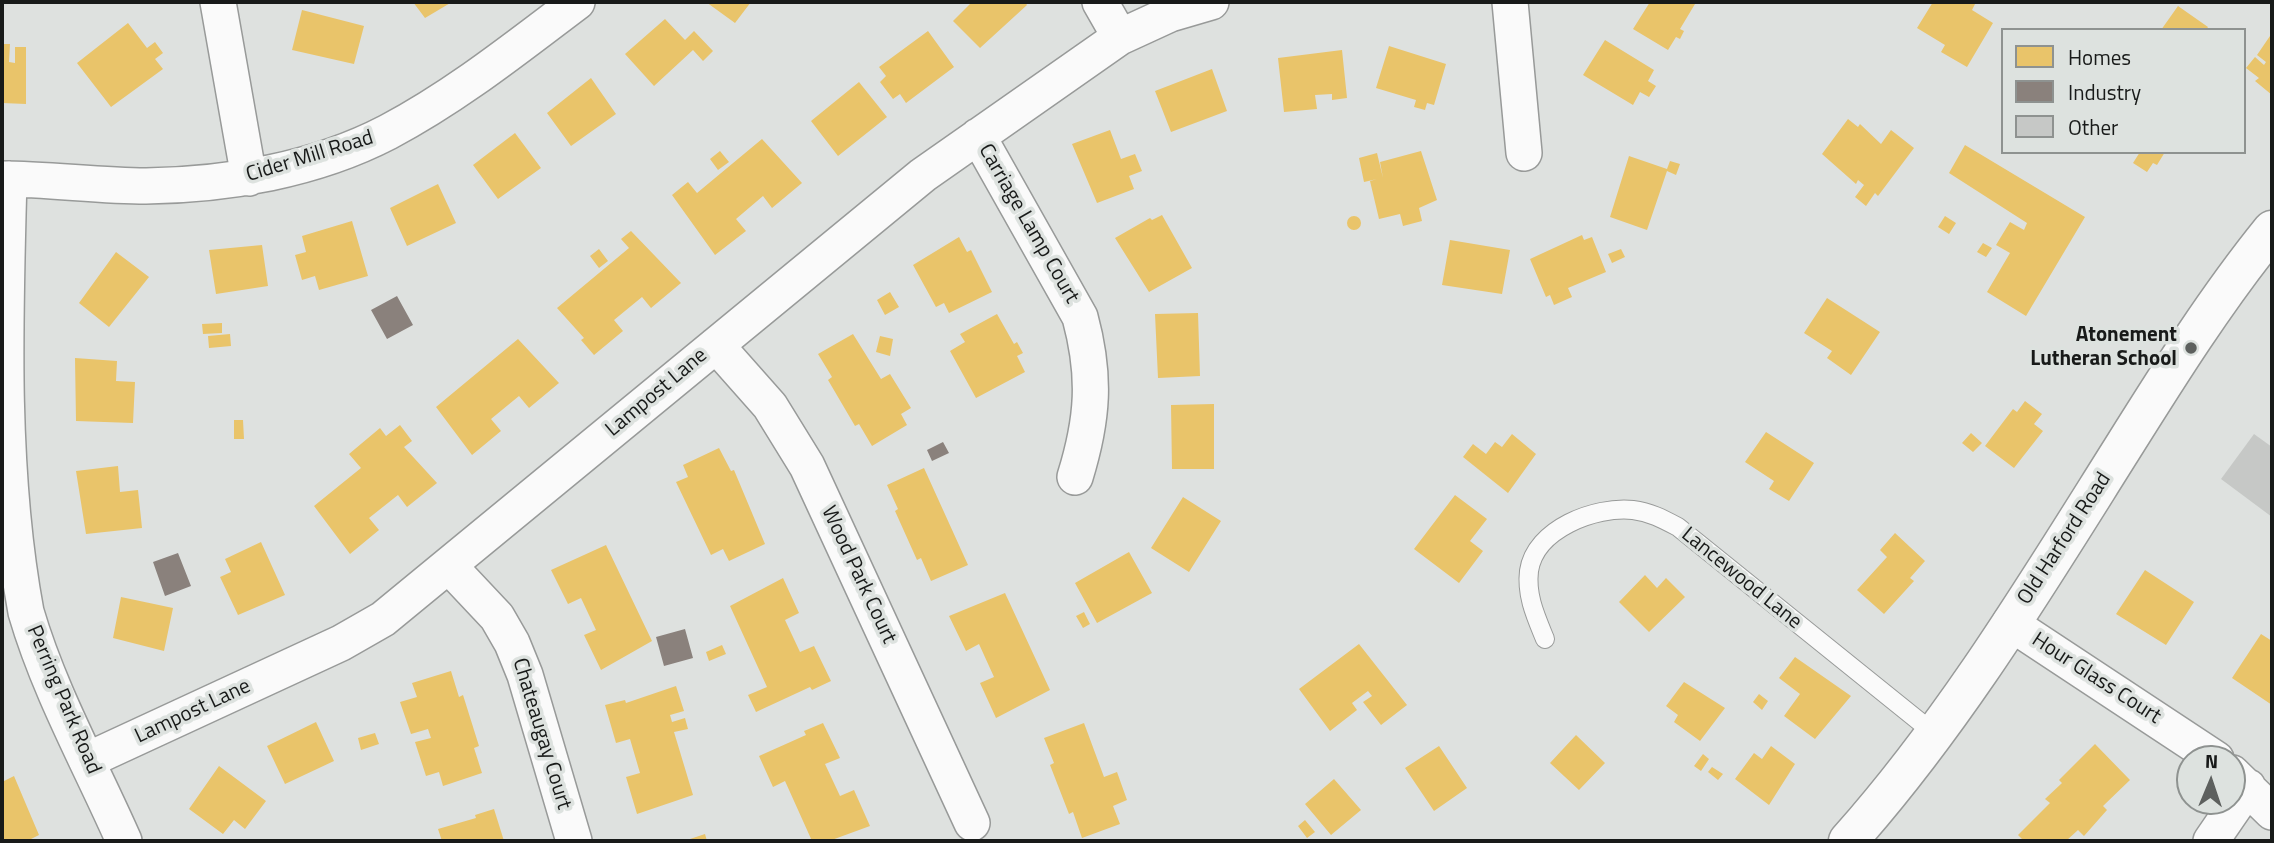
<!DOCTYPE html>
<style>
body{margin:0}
#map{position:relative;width:2274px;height:843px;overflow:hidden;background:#dee1df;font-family:"Titillium Web",sans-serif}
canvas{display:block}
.frame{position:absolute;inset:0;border:4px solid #181a19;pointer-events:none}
.legend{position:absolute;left:2001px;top:28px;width:245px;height:126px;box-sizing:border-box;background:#dde2df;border:2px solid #8e9290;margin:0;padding:9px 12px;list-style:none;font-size:21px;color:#181a19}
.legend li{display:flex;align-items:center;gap:14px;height:35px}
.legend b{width:35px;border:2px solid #8e9290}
.north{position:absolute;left:2176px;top:745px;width:70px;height:70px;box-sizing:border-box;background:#dde2df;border:2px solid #8e9290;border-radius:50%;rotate:2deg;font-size:19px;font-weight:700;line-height:28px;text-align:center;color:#181a19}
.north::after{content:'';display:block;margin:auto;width:24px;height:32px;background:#5d605e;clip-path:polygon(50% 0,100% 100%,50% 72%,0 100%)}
</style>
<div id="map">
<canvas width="2274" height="843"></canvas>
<div class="frame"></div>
<ul class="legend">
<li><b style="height:19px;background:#e9c46a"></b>Homes</li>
<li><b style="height:19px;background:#8a817c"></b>Industry</li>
<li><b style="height:19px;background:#c6c8c6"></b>Other</li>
</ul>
<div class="north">N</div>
</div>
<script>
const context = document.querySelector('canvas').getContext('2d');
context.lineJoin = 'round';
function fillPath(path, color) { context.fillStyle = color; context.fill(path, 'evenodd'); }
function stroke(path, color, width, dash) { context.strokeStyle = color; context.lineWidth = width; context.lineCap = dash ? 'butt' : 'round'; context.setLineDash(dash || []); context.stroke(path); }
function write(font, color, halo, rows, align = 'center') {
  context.font = font + ' "Titillium Web",sans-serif'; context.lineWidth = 7; context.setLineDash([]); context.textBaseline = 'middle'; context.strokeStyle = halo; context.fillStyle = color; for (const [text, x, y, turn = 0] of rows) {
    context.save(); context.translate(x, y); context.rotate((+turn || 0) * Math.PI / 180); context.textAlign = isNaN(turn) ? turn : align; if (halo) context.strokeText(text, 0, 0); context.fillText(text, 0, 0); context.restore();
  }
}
const homes = new Path2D(`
 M413,2H452L425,18Z
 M706,2H751L735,23Z
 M972,2H1025L1027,5L980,48L953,21Z
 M1650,2L1695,4L1680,29L1684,31L1680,39L1676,37L1668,50L1633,29Z
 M1933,2H1976L1972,10L1993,23L1967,67L1941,52L1945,45L1917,28Z
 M2178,6L2208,27L2206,30H2161Z
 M302,10L364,26L354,64L292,50Z
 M665,19L685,40L694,31L713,51L703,61L693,50L654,86L625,54Z
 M128,23L147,48L155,42L163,53L155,59L163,69L111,107L77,63Z
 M928,31L954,67L906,103L900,94L893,99L880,82L886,76L879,67Z
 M2270,36L2272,38V95L2255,81L2259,78L2246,68L2255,57L2264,65L2266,62L2257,55Z
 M1605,40L1654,70L1648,81L1656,86L1649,97L1640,92L1633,105L1583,75Z
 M2,44H10L9,62L15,63V47H26V104L2,103Z
 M1389,46L1446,64L1434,105L1427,103L1425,110L1414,107L1416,100L1376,88Z
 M1342,50L1347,98L1332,100V94L1315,95L1317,109L1284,112L1278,58Z
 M1212,69L1227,111L1171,132L1155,91Z
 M591,78L616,114L571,146L547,113Z
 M859,82L887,117L838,156L811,121Z
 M1848,119L1858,127L1860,124L1881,144L1891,130L1914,148L1878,196L1875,193L1866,206L1855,197L1864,185L1858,180L1856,184L1822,154Z
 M1110,130L1121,159L1135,154L1142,171L1129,176L1134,189L1097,203L1072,144Z
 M515,133L541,168L498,199L473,165Z
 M762,139L802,183L772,208L763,196L736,219L746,231L715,255L672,195L688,182L697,193Z
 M1965,145L2085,217L2026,316L1987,292L2010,253L1996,245L2010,222L2024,230L2027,223L1949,173Z
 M720,151L729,162L718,170L710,159Z
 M1421,151L1437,200L1419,208L1422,221L1403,226L1400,214L1379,219L1370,181L1377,179L1364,182L1359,158L1377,153L1383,178L1380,162Z
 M2140,152H2165L2157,165L2153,163L2147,172L2133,163Z
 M1629,156L1667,169L1670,161L1680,164L1676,175L1667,171L1647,230L1610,217Z
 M438,184L456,223L407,246L390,208Z
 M1162,215L1192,268L1149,292L1115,238L1150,218L1152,220Z
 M1347 223a7 7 0 1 1 14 0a7 7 0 1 1-14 0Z
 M1945,216L1956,223L1949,234L1938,227Z
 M352,221L368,276L319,290L315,276L302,280L295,255L306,252L302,236Z
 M631,231L681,283L651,308L642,297L614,320L623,331L594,355L581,340L584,338L557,308L629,248L621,239Z
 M1582,235L1584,240L1592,237L1606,272L1568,288L1572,297L1554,305L1550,295L1546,297L1530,259Z
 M959,237L967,252L971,250L992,292L949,313L944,303L936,307L913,265Z
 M1450,240L1510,250L1502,294L1442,285Z
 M1983,243L1992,248L1986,257L1977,252Z
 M262,245L268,286L216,294L209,250Z
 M599,249L608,261L599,268L590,256Z
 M1621,249L1625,257L1612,263L1608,254Z
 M116,252L149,277L109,327L79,303Z
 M890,292L899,307L885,315L877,300Z
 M1827,298L1880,332L1851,375L1827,358L1832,351L1804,333Z
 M1198,313L1200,376L1158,378L1155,314Z
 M997,314L1014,344L1017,342L1023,353L1017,356L1025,372L976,398L950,351L965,342L960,334Z
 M222,323V333L203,334L202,324Z
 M230,334L231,346L209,348L208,336Z
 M853,334L881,379L890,374L911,408L901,414L907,425L872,446L859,424L855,426L828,380L832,377L818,354Z
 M880,336L893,339L890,356L876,352Z
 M518,339L559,383L529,408L519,396L491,419L501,431L472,455L436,407Z
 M75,358L117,361L116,381L135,382L133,423L76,421Z
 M2025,401L2042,414L2034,424L2043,431L2014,468L1985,446L2013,409L2017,412Z
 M1214,404V469H1172L1171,405Z
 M234,420H243L244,439H234Z
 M400,425L412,441L404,447L437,483L407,507L398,495L369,518L379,530L350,554L314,506L361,468L349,454L380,428L386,436Z
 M1766,432L1814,463L1789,501L1769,489L1774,481L1745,462Z
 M1971,433L1982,443L1973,452L1962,443Z
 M1512,434L1536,454L1508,493L1463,457L1473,444L1486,454L1495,442L1502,447Z
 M719,448L731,471L734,470L765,544L729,561L723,549L711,555L676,482L688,477L683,465Z
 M118,466L120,492L138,490L142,528L86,534L76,471Z
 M924,468L968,565L931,581L921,558L917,560L895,511L898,509L887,485Z
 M1455,495L1487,519L1470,541L1483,551L1459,583L1414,549Z
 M1183,497L1221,521L1189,572L1151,548Z
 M1895,533L1925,561L1910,578L1914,581L1884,614L1857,590L1887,557L1880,550Z
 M261,542L285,595L238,615L220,577L231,572L225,559Z
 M606,545L652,641L601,670L584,635L596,630L581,598L568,604L551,570Z
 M1129,552L1152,593L1097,623L1075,583Z
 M2145,570L2194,602L2166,645L2116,614Z
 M1645,575L1657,588L1666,578L1685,597L1649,632L1619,602Z
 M783,578L799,613L785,620L800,652L814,646L831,681L812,690L810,687L756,712L748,695L767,687L730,606Z
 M1005,593L1050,690L996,718L980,683L994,677L979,644L966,651L949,616Z
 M121,597L173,608L164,651L113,638Z
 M1084,612L1090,624L1083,628L1076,616Z
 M2261,634L2272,641V705L2232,678Z
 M1359,644L1407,705L1381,725L1363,702L1372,696L1368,691L1352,703L1357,710L1330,731L1299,689Z
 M722,645L726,654L709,661L706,652Z
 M1795,657L1851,696L1815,739L1784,716L1800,694L1779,678Z
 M451,671L459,697L463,695L479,746L474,748L482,773L443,786L439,772L426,776L415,742L431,738L428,729L411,734L400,702L417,697L412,683Z
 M1684,682L1725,708L1700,741L1674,722L1678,715L1666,706Z
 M676,686L684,711L670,715L672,722L685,718L688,729L674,732L693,795L637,814L626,777L640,773L630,739L616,743L605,705L625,700L626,703Z
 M1759,694L1768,701L1762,710L1753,702Z
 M316,722L334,761L285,784L267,746Z
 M823,723L840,758L825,764L840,796L854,790L870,826L829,841H812L785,781L773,787L759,756L806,735L804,731Z
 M1084,723L1104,777L1117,772L1127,800L1113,806L1120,824L1082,838L1073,812L1069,814L1050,765L1054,763L1044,738Z
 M375,733L379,744L361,750L358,738Z
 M1576,735L1605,763L1579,790L1550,763Z
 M2095,744L2130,780L2103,806L2107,810L2084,836L2078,830L2066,841H2024L2018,835L2050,803L2045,799L2062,783L2059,780Z
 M1439,746L1467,788L1434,811L1405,768Z
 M1771,746L1795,764L1769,805L1735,779L1754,753L1762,759Z
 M1703,754L1709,759L1701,771L1694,766Z
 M219,766L266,801L245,829L234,820L223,834L189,809Z
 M1712,767L1723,774L1718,780L1708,772Z
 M14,776L39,835L27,841H2V782Z
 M1334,779L1361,810L1331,835L1305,804Z
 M494,809L504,841H442L438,829L476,818L475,815Z
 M1305,820L1315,832L1307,838L1298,826Z
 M705,834L707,841H684Z`);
const industry = new Path2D(`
 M397,296L413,325L387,339L371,310Z
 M943,442L949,453L932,461L927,450Z
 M178,553L191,586L165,596L153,562Z
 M685,629L693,658L664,666L656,637Z`);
const building = new Path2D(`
 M2254,434L2272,447V517L2221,479Z`);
const lane = new Path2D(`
 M1545,639C1536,617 1526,596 1529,571C1535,529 1595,506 1633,510C1650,512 1663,519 1678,527L1935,734`);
const street = new Path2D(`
 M218,2L249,178
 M1100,2L1120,37
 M1510,2L1524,153
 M978,136L1080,317C1096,376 1093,419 1075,477
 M2,179C50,179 98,186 146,186C227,185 315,170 388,132C456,96 516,48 577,2
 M9,179C5,321 0,473 26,612C49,691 91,766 124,841
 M716,345L770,406L807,466L972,823
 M449,566L497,617L512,643L525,675L574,841
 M2010,623L2216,759
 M88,760L341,643L383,619L923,175L1120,37L1170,14L1211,2
 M2232,773L2272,812
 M2211,841L2248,787`);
const secondary = new Path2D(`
 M1848,841C1954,722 2037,584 2122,449C2169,374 2216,299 2272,230`);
const markers = [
 [2191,348,7,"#5d605e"]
];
const streetNames = [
 ["Cider Mill Road",310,157,-17],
 ["Carriage Lamp Court",1028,224,60],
 ["Lampost Lane",657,393,-40],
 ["Old Harford Road",2065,539,-57],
 ["Wood Park Court",858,575,65],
 ["Lancewood Lane",1741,579,39],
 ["Hour Glass Court",2096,679,33],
 ["Perring Park Road",63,700,67],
 ["Lampost Lane",193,712,-25],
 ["Chateaugay Court",541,734,73]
];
const poiNames = [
 ["Atonement",2177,336],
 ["Lutheran School",2177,360]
];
fillPath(homes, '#e9c46a');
fillPath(industry, '#8a817c');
fillPath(building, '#c6c8c6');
stroke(lane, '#989a99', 20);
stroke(street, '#989a99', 38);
stroke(secondary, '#989a99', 41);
stroke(lane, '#fafafa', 18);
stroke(street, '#fafafa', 35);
stroke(secondary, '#fafafa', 38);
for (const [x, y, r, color] of markers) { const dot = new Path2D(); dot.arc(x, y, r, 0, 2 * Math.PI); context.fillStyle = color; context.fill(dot); stroke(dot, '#dde2df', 2.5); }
write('21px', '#181a19', '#dde2df', streetNames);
write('bold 21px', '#181a19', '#dde2df', poiNames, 'right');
</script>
